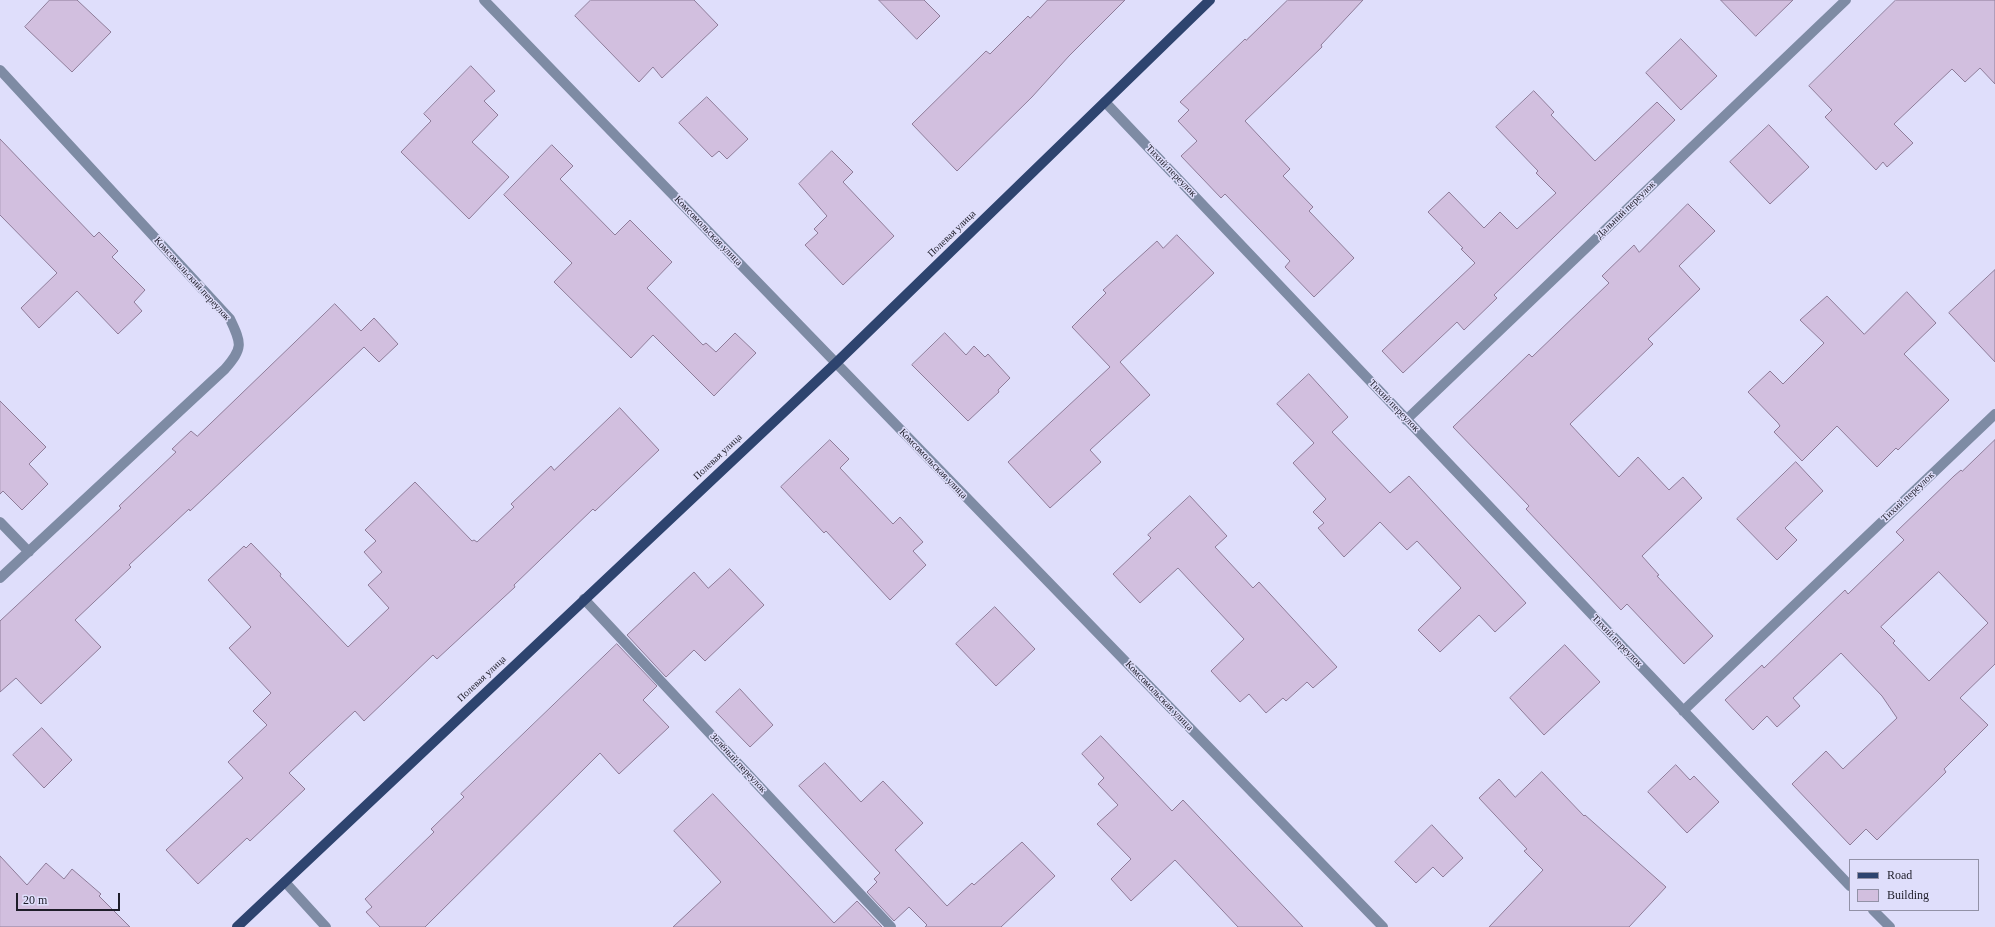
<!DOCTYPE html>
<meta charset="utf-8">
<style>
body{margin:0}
#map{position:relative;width:1995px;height:927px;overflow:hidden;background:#dfdefb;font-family:"Times New Roman",serif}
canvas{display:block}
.legend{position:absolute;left:1849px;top:859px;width:130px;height:52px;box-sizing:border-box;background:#dfdefb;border:1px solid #9291a7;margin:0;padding:5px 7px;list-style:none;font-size:12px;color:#1e1d29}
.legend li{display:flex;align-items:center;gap:8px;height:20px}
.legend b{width:20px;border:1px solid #9291a7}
.scale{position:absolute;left:16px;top:893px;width:104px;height:18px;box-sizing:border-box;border:2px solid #1e1d29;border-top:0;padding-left:5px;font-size:12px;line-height:14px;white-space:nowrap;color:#1e1d29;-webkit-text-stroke:3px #dfdefb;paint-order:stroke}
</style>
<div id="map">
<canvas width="1995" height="927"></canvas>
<ul class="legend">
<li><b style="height:5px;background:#2e446f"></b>Road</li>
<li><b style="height:11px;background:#d2bfdf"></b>Building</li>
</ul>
<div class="scale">20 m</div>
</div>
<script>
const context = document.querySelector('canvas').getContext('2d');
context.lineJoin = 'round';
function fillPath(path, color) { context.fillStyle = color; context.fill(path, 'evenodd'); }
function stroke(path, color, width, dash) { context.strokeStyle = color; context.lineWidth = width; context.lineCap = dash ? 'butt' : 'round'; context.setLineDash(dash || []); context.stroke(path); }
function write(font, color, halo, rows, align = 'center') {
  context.font = font + ' "Times New Roman",serif'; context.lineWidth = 3; context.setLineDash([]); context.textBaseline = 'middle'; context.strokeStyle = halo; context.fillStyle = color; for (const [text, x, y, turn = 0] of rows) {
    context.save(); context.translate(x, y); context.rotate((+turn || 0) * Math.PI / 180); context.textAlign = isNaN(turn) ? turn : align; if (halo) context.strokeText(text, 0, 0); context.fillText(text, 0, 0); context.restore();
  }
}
const building = new Path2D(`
 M50,0H77L111,32L72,72L25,27Z
 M591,0H694L718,25L662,78L653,67L639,82L575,16Z
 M879,0H924L940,16L917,39Z
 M1048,0H1125L1069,56L1032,97L957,171L912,124L986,51L990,54L1028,16L1030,18Z
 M1288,0H1363L1321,45L1322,47L1245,121L1290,169L1283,176L1313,207L1309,211L1354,258L1314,297L1285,267L1290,261L1225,194L1221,198L1181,156L1197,141L1178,121L1189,110L1180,102L1245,39L1246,40Z
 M1721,0H1793L1756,36Z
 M1896,0H1995V84L1980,68L1965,82L1952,69L1894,124L1913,143L1887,167L1883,162L1876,170L1825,117L1832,110L1809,86Z
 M1681,39L1717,76L1681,110L1646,73Z
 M471,66L495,91L484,101L498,115L472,142L509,177L469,219L401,152L431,121L424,114Z
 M1534,91L1554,112L1551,115L1595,161L1657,102L1675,120L1494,295L1497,298L1464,330L1457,322L1403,373L1382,351L1475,263L1461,249L1463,248L1428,212L1449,192L1484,228L1500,212L1517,229L1556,193L1536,173L1538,171L1496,127Z
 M707,97L748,139L727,159L719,151L712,157L679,123Z
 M1769,125L1809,167L1770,204L1730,162Z
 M0,139L94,237L99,232L118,251L112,257L145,290L134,302L142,311L118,334L77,291L39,328L21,308L57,273L0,215Z
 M552,145L573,166L560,179L615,235L630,220L672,262L647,288L703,345L706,343L716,352L735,333L756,353L714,396L653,335L631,358L554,282L572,263L504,195Z
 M832,151L853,172L843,182L894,236L843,285L805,245L818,233L814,229L827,216L799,184Z
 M1688,204L1715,231L1679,266L1700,289L1648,339L1653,344L1570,424L1619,477L1638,457L1669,490L1683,477L1702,498L1642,556L1659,575L1657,576L1713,636L1684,664L1627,604L1621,610L1526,509L1529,506L1453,427L1529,354L1532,357L1609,283L1602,276L1634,245L1639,252Z
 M1177,235L1214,273L1120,362L1150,395L1090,450L1101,462L1050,508L1008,462L1110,367L1072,327L1106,293L1103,290L1157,241L1163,248Z
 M1995,270V362L1949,313Z
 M1907,292L1936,323L1904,354L1949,400L1898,450L1896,448L1877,467L1837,426L1802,461L1774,432L1780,426L1778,423L1748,392L1770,371L1783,384L1824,343L1800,320L1827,296L1864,334Z
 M335,304L361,331L374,318L398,344L379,362L364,347L190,511L189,509L129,565L131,567L75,620L101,647L41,704L16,678L0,692V621L121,508L119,506L176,452L172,449L191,431L197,436Z
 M945,333L966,355L974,346L985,357L988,354L1010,378L998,390L999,392L968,421L912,365Z
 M1309,374L1348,417L1332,432L1390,493L1409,476L1526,603L1495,632L1479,615L1440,652L1418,630L1461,588L1417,541L1407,550L1380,522L1344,557L1318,528L1324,523L1313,512L1326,499L1293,463L1314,443L1277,404Z
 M0,401L46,447L29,464L48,484L22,510L3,491L0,494Z
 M620,408L659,450L595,511L593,509L514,585L515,587L437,659L433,655L364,721L355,711L289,773L305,789L250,841L247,838L198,884L166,850L243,778L228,762L267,725L253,711L271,693L229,648L251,627L208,580L244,546L246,548L251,543L281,574L280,576L348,647L389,608L368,585L382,572L364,552L376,541L365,530L415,482L472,541L474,540L477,542L514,507L511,504L551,466L554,470Z
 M830,440L849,459L840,468L893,524L900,517L923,542L913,551L926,565L890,600L826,531L824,533L781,487Z
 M1995,440V664L1960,698L1988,725L1944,769L1946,772L1877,840L1866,829L1850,845L1792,784L1826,751L1843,769L1897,718L1882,696L1841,653L1793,698L1800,706L1777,727L1767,716L1753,730L1725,700L1762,665L1764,668L1845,590L1848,594L1904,540L1896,532L1954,476L1961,470L1962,471ZM1939,572L1988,623L1929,681L1893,643L1895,641L1881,627Z
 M1796,462L1823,491L1785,528L1797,540L1777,560L1737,519Z
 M1190,496L1227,536L1215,547L1253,588L1259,582L1337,667L1313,688L1307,682L1286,701L1283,698L1266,713L1249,694L1240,702L1211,671L1244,639L1178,568L1140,603L1113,574L1151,538L1148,535Z
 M730,569L764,605L705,661L694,650L666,677L627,635L694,572L708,588Z
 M995,607L1035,649L996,686L956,644Z
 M617,644L657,686L643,700L669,727L619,774L600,753L425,927H380L366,912L372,907L365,899L434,832L431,829L464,797L461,794Z
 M1565,645L1600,682L1544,735L1510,698Z
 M740,689L773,725L750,747L716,712Z
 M42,728L72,760L44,788L13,755Z
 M1101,736L1172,811L1183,800L1303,927H1238L1175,860L1131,901L1111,879L1131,859L1097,824L1118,805L1098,784L1104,778L1082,754Z
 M825,763L861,802L883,781L923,823L895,850L947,906L972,883L974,885L1022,842L1055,876L1001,927H925L927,925L909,907L894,921L867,892L877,882L874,879L880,873L799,786Z
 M1676,765L1690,780L1694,776L1719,802L1687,833L1648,792Z
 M1542,772L1584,816L1585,815L1666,887L1629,927H1489L1543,870L1524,851L1527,849L1479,798L1499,779L1515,797Z
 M713,794L834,923L857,901L882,927H673L721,882L674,831Z
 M1432,825L1463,858L1443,877L1433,867L1416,883L1395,862Z
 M0,856L27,885L46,863L64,879L72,869L101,894L99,896L130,927H0Z`);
const minor = new Path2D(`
 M484,0L1383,927
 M0,70L230,319C242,344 243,348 225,369L0,578
 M1105,102L1850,886
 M1406,420L1846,0
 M0,522L29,552
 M584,599L891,927
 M1683,711L1995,414
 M285,882L326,927
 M1873,910L1890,927`);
const major = new Path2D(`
 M237,927L836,363L1210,0`);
const streetNames = [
 ["Тихий переулок",1171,171,46],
 ["Дальний переулок",1626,210,-44],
 ["Комсомольская улица",708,231,46],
 ["Полевая улица",952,234,-44],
 ["Комсомольский переулок",192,279,48],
 ["Тихий переулок",1394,406,46],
 ["Полевая улица",718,457,-43],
 ["Комсомольская улица",933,464,46],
 ["Тихий переулок",1908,497,-43],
 ["Тихий переулок",1617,641,46],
 ["Полевая улица",482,679,-43],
 ["Комсомольская улица",1159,696,46],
 ["Зелёный переулок",738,763,47]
];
fillPath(building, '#d2bfdf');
stroke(building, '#8e7c99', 1);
stroke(minor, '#7e8ba4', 10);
stroke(major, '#2e446f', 10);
write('10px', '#1e1d29', '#dfdefb', streetNames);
</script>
